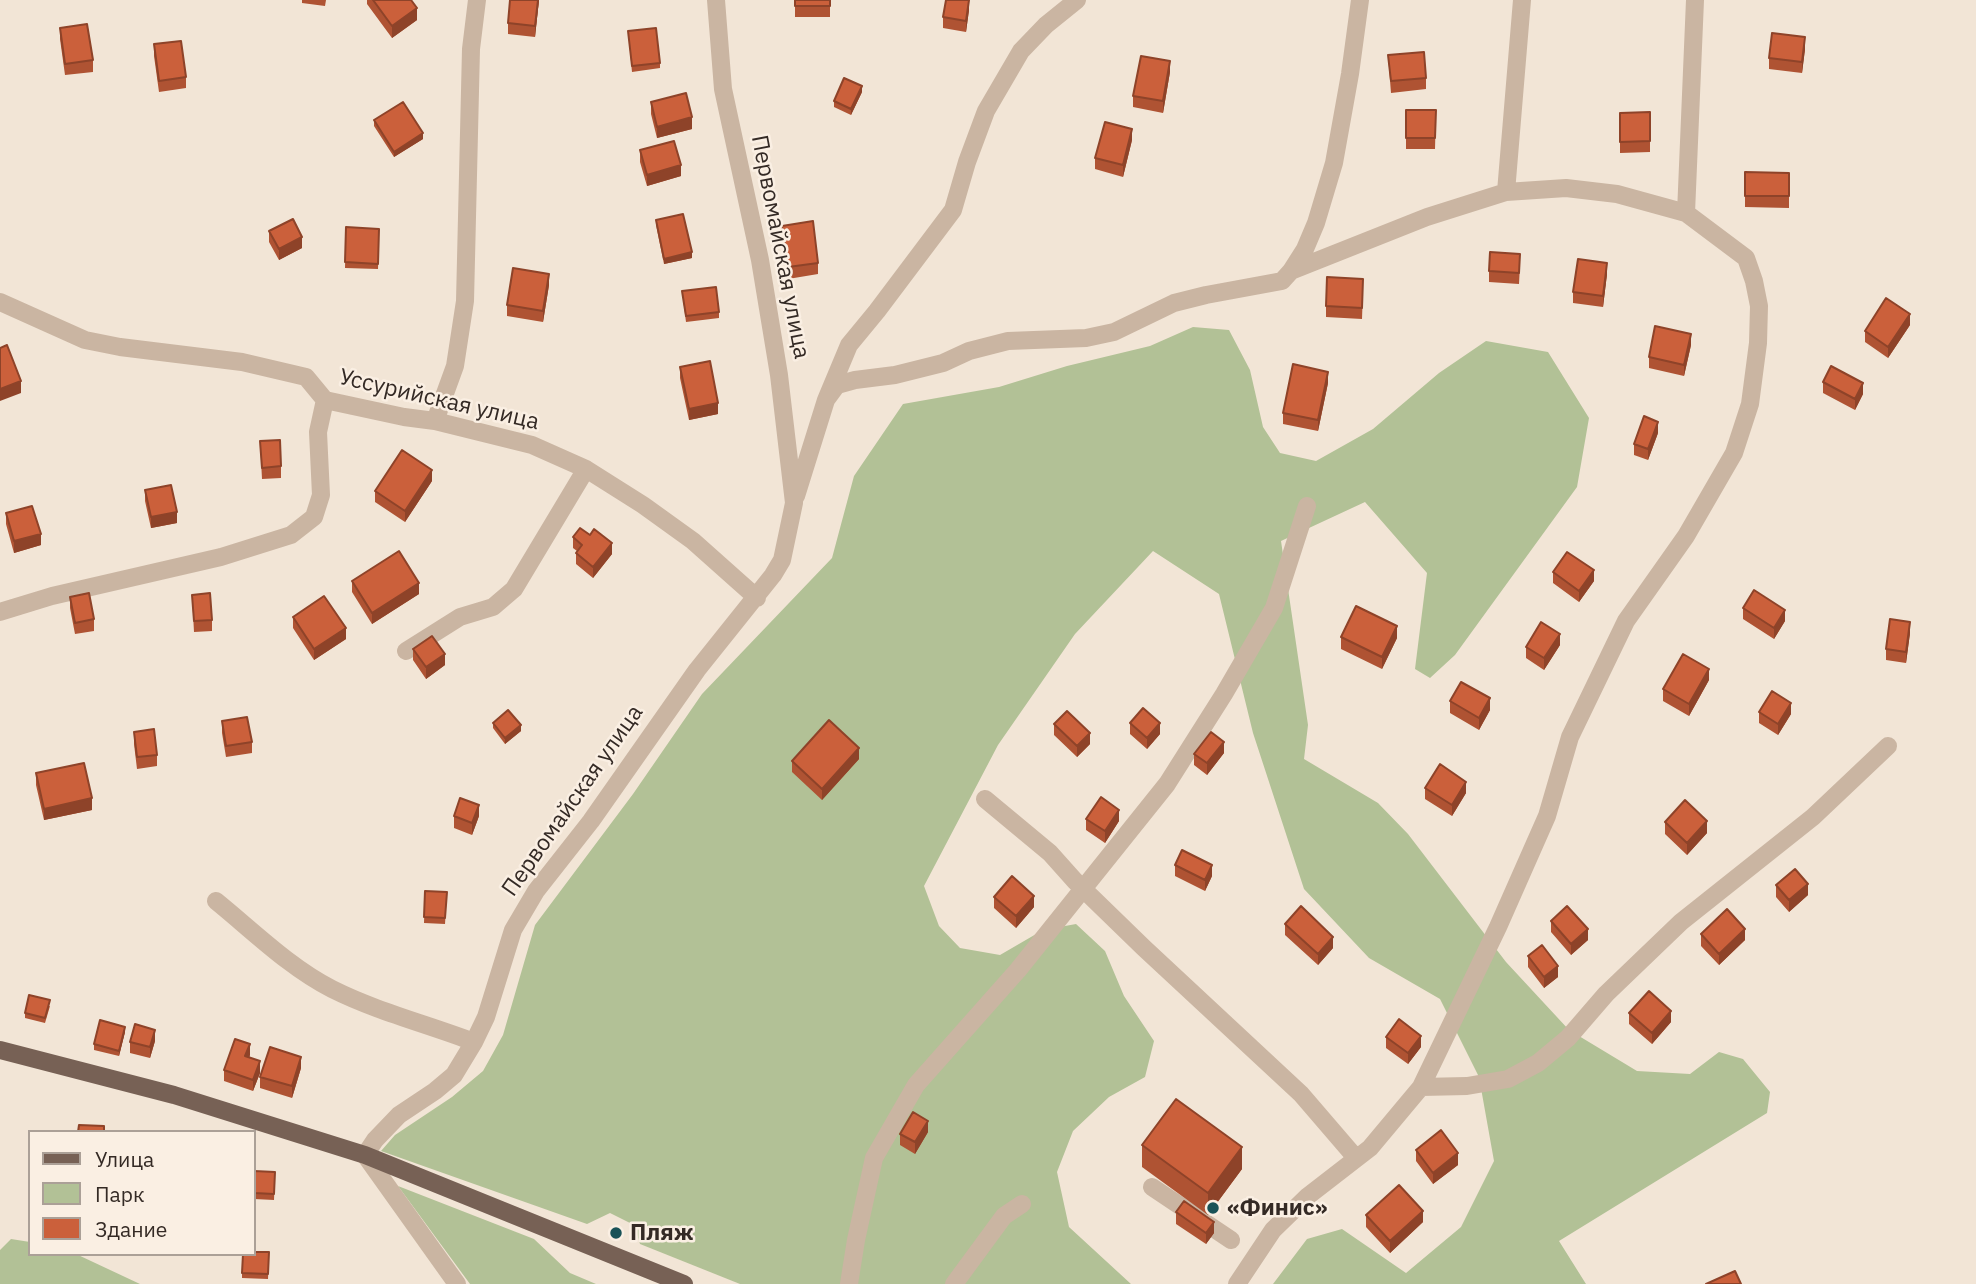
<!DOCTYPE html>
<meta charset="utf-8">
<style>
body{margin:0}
#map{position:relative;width:1976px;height:1284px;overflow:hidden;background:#f2e5d6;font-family:"IBM Plex Sans",sans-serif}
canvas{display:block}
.legend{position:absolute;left:28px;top:1130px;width:228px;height:126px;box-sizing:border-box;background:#faefe3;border:2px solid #aba097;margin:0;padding:9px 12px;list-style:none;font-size:21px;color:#342a25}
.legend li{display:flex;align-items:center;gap:14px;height:35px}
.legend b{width:35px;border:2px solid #aba097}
</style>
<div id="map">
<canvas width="1976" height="1284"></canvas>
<ul class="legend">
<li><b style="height:9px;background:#776155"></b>Улица</li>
<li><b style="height:19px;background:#b2c196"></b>Парк</li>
<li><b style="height:19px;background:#cb603b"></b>Здание</li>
</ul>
</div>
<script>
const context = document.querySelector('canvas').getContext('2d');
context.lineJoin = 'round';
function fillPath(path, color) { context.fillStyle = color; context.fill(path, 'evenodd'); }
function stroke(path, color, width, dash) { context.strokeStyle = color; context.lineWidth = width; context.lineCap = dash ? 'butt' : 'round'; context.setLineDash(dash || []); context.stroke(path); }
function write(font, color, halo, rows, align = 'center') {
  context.font = font + ' "IBM Plex Sans",sans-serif'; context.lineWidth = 5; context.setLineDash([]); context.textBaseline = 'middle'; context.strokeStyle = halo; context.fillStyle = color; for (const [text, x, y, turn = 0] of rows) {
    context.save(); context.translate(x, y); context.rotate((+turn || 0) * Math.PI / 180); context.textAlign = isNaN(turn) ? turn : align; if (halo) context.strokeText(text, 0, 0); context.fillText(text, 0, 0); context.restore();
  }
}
const green = new Path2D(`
 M1193,327L1229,330L1250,370L1263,427L1280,453L1316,461L1373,429L1439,373L1486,341L1548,352L1589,418L1577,487L1455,655L1430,678L1415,669L1427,573L1365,502L1281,541L1308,725L1304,759L1378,803L1408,834L1506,962L1569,1030L1637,1071L1690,1074L1719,1052L1743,1059L1770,1092L1767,1113L1559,1241L1586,1284H1273L1307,1239L1342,1229L1406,1273L1461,1227L1494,1161L1479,1077L1440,999L1369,958L1304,889L1253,733L1219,594L1153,551L1075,634L998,745L924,886L939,926L960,948L1000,955L1043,930L1076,924L1105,951L1124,996L1154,1041L1145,1077L1109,1097L1073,1131L1057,1172L1069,1227L1131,1284H740L640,1244L634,1225L610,1213L587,1224L381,1151L395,1135L452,1097L483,1071L503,1035L535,925L633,794L702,694L832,558L854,476L903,404L999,387L1067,366L1150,346Z
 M398,1186L534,1239L570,1273L596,1284H470Z
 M11,1239L30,1242V1254H76L140,1284H0V1250Z`);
const minor = new Path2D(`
 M1506,192L1522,0
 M1686,213L1695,0
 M0,302L85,340L120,347L242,362L306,377L325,400L404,417L435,421L532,445L586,469L643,505L693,541L757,598
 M826,400L837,385L855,380L895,375L943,363L969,351L1008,341L1086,338L1114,332L1174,303L1206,295L1282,281L1291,271L1305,249L1316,223L1334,163L1350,74L1360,0
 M435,421L455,366L465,301L471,49L477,0
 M796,496L826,400L849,345L877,311L953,210L967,162L986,111L1021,51L1046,25L1077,0
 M0,612L52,596L221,557L291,535L314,517L321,495L318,432L325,400
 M406,651L460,617L493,607L514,589L586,469
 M985,799L1050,853L1075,881L1144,948L1301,1094L1356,1158
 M216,901C253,931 289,967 332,989C378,1012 427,1024 474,1042
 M1421,1087L1467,1086L1508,1079L1538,1063L1568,1038L1606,994L1681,922L1813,817L1888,746
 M1152,1187L1231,1240
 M457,1284L365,1155L375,1140L399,1115L435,1091L454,1075L474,1042L486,1017L513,930L536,891L591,821L697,670L773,575L782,560L794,503L779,375L760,260L723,89L716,0
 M849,1284L856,1240L874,1158L916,1085L1018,970L1167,784L1224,694L1274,608L1307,506
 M954,1284L1004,1216L1022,1204
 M1237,1284L1273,1230L1308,1196L1370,1148L1421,1087L1498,927L1547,816L1570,737L1626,621L1686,536L1734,453L1750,404L1758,343L1759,306L1754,281L1746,258L1686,213L1617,194L1566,188L1506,192L1427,217L1291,271`);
const major = new Path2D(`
 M0,1050L174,1095L365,1155L684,1284`);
const wall = new Path2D(`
 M302,0H326L325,6L302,3Z
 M367,0H411L417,20L392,38L367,4Z
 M539,0L535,37L508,34V23Z
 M795,0H830V17H795Z
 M969,10L966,32L943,28V17Z
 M60,28L93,60V72L65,75L60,39Z
 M628,31L660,63V68L632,72Z
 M154,44L186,77V88L159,92L154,56Z
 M1805,49L1802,73L1769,69V58Z
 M1388,55L1426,78V89L1391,93Z
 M1170,72L1163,113L1133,107V96Z
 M862,92L851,115L834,107V101Z
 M651,102L692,129L657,138L651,114Z
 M1406,110H1436L1435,149H1406Z
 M1650,112V152L1620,153V113Z
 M374,120L423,139L394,157L374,126Z
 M1132,140L1123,177L1095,169V158Z
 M640,150L681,176L647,186L640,162Z
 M1745,172L1789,173V208L1745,207Z
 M656,220L692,258L664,264L656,225Z
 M782,226L818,263V274L788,279L782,237Z
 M346,227L379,229L378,269L345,268Z
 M269,231L302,248L279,260L269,242Z
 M1520,265L1519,284L1489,282V271Z
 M1607,274L1603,307L1573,303V292Z
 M549,285L543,322L507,316V305Z
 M1363,290L1362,319L1326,317V306Z
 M682,291L719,312V318L686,322Z
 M1910,325L1888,358L1865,342V331Z
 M1691,345L1684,376L1649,368V357Z
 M680,367L718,414L689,420L680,378Z
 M1823,382L1863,394L1855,410L1823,393Z
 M1328,383L1318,431L1283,424V413Z
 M1658,433L1648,460L1634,455V444Z
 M260,441L281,466V478L262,479Z
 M432,481L405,522L375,502V491Z
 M145,490L177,523L151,528L145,501Z
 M6,513L41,545L14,553L6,524Z
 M590,535L612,554L593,578L576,564V553L577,551L573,548V537Z
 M1553,572L1594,581L1579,602L1553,583Z
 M352,581L419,594L372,624L352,592Z
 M192,595L212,620V631L194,632Z
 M70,597L94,619V631L75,634L70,608Z
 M1743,608L1785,621L1774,639L1743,619Z
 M293,617L346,639L314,660L293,628Z
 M1910,633L1906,663L1886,660V649Z
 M1341,637L1397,638L1382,669L1341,649Z
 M1560,645L1544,670L1526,658V647Z
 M413,649L445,665L426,679L413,660Z
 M1709,680L1689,716L1663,701V689Z
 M1450,701L1490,710L1479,730L1450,713Z
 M1759,712L1791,714L1778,735L1759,723Z
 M222,721L252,742V753L226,757L222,733Z
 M493,723L521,731L505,744L493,728Z
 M1130,723L1160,734L1147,749L1130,734Z
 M1054,724L1090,744L1077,757L1054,735Z
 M134,732L157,755V766L137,769L134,744Z
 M1224,753L1207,775L1194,765V754Z
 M859,759L822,800L792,772V761Z
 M36,773L92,810L44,820L36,785Z
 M1425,788L1466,793L1452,816L1425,799Z
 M454,816H479L472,835L454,828Z
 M1086,819L1119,821L1105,843L1086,830Z
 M1665,822L1707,833L1687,855L1665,834Z
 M1175,865L1212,876L1205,891L1175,876Z
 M1776,885L1808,895L1789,912L1776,897Z
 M425,891L447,892L445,924L424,923Z
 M994,897L1034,907L1016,928L994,908Z
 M1551,921L1588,940L1571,955L1551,932Z
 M1285,924L1333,948L1318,965L1285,935Z
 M1701,934L1745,940L1719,965L1701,946Z
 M1528,956L1558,977L1544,988L1528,967Z
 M50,1006L45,1023L25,1018V1013Z
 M1629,1013L1671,1022L1652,1044L1629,1024Z
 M125,1032L119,1056L94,1050V1044Z
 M1386,1037L1421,1047L1408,1064L1386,1048Z
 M155,1041L150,1058L130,1053V1042Z
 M250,1055L249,1058L260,1073L253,1091L224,1081V1070Z
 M301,1068L292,1098L260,1088V1077Z
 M928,1132L915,1154L900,1145V1134Z
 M1142,1145L1242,1169L1208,1215L1142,1167Z
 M1416,1150L1458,1165L1433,1184L1416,1161Z
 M254,1171L275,1172L274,1200L254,1199Z
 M1176,1212L1214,1233L1206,1244L1176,1224Z
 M1366,1215L1423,1222L1390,1253L1366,1227Z
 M269,1252L268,1279L242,1278V1273Z`);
const shadedWall = new Path2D(`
 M538,0H539L535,37V26Z
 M969,0V10L966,32V21Z
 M417,8V20L392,38V26Z
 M1805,37V49L1802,73V62Z
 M1170,61V72L1163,113V101Z
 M862,86V92L851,115V109Z
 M692,117V129L657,138V127Z
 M1132,129V140L1123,177V165Z
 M423,133V139L394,157V152Z
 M681,165V176L647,186V175Z
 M302,237V248L279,260V249Z
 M692,252V258L664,264V259Z
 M1607,263V274L1603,307V296Z
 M549,274V285L543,322V311Z
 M1910,314V325L1888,358V347Z
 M1691,334V345L1684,376V365Z
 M1328,372V383L1318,431V420Z
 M21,381V393L0,401V389Z
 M1863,383V394L1855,410V399Z
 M718,403V414L689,420V409Z
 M1658,422V433L1648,460V449Z
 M432,470V481L405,522V511Z
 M177,512V523L151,528V517Z
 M41,534V545L14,553V541Z
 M612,543V554L593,578V567Z
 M1594,570V581L1579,602V591Z
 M419,583V594L372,624V613Z
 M1785,610V621L1774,639V628Z
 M1910,622V633L1906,663V652Z
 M1397,626V638L1382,669V657Z
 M346,628V639L314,660V649Z
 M1560,634V645L1544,670V658Z
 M445,654V665L426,679V667Z
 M1709,669V680L1689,716V704Z
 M1490,698V710L1479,730V718Z
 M1791,703V714L1778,735V724Z
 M1160,723V734L1147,749V738Z
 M521,725V731L505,744V738Z
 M1090,733V744L1077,757V746Z
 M1224,742V753L1207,775V763Z
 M859,748V759L822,800V789Z
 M1466,782V793L1452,816V805Z
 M92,798V810L44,820V809Z
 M479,805V816L472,835V823Z
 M1119,810V821L1105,843V831Z
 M1707,821V833L1687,855V843Z
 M1212,865V876L1205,891V880Z
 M1808,884V895L1789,912V900Z
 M1034,896V907L1016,928V916Z
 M1588,929V940L1571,955V944Z
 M1745,929V940L1719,965V954Z
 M1333,937V948L1318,965V954Z
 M1558,966V977L1544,988V977Z
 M1671,1011V1022L1652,1044V1033Z
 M125,1027V1032L119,1056V1051Z
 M155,1030V1041L150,1058V1047Z
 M1421,1036V1047L1408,1064V1053Z
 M250,1044V1055L245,1068V1056Z
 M301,1057V1068L292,1098V1086Z
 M260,1061V1073L253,1091V1080Z
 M928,1121V1132L915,1154V1142Z
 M1242,1147V1169L1208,1215V1193Z
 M1458,1153V1165L1433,1184V1173Z
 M1423,1211V1222L1390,1253V1241Z
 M1214,1222V1233L1206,1244V1233Z`);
const building = new Path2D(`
 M373,0H411L417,8L392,26Z
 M510,0H538L535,26L508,23Z
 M795,0H830V6H795Z
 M946,0H969L966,21L943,17Z
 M87,24L93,60L65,64L60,28Z
 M656,28L660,63L632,66L628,31Z
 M1772,33L1805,37L1802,62L1769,58Z
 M181,41L186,77L159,81L154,44Z
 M1424,52L1426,78L1391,81L1388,55Z
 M1141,56L1170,61L1163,101L1133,96Z
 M844,78L862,86L851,109L834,101Z
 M686,93L692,117L657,127L651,102Z
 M403,102L423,133L394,152L374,120Z
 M1406,110H1436L1435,138H1406Z
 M1650,112V141L1620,142V113Z
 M1105,122L1132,129L1123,165L1095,158Z
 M674,141L681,165L647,175L640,150Z
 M1745,172L1789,173V196H1745Z
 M683,214L692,252L664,259L656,220Z
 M293,219L302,237L279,249L269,231Z
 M813,221L818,263L788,267L782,226Z
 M346,227L379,229L378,264L345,262Z
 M1490,252L1520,254L1519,273L1489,271Z
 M1578,259L1607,263L1603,296L1573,292Z
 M513,268L549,274L543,311L507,305Z
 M1327,277L1363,279L1362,308L1326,306Z
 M716,287L719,312L686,316L682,291Z
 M1886,298L1910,314L1888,347L1865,331Z
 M1655,326L1691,334L1684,365L1649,357Z
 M7,345L21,381L0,389V348Z
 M710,361L718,403L689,409L680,367Z
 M1293,364L1328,372L1318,420L1283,413Z
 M1831,366L1863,383L1855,399L1823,382Z
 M1644,416L1658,422L1648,449L1634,444Z
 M280,440L281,466L262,468L260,441Z
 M402,450L432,470L405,511L375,491Z
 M171,485L177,512L151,517L145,490Z
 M32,506L41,534L14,541L6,513Z
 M580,528L590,535L594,529L612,543L593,567L576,553L582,545L573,537Z
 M399,551L419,583L372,613L352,581Z
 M1567,552L1594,570L1579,591L1553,572Z
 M1754,590L1785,610L1774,628L1743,608Z
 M89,593L94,619L75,623L70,597Z
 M210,593L212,620L194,621L192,595Z
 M324,596L346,628L314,649L293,617Z
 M1356,606L1397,626L1382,657L1341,637Z
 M1890,619L1910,622L1906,652L1886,649Z
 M1541,622L1560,634L1544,658L1526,647Z
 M432,636L445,654L426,667L413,649Z
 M1683,654L1709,669L1689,704L1663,689Z
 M1461,682L1490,698L1479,718L1450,701Z
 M1772,691L1791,703L1778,724L1759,712Z
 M1143,708L1160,723L1147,738L1130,723Z
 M508,710L521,725L505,738L493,723Z
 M1067,711L1090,733L1077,746L1054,724Z
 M247,717L252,742L226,746L222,721Z
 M829,720L859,748L822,789L792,761Z
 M154,729L157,755L137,757L134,732Z
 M1211,732L1224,742L1207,763L1194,754Z
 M84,763L92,798L44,809L36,773Z
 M1440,764L1466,782L1452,805L1425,788Z
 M1101,797L1119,810L1105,831L1086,819Z
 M460,798L479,805L472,823L454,816Z
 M1685,800L1707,821L1687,843L1665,822Z
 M1182,850L1212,865L1205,880L1175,865Z
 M1795,869L1808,884L1789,900L1776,885Z
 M1012,876L1034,896L1016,916L994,897Z
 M425,891L447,892L445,918L424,917Z
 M1301,906L1333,937L1318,954L1285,924Z
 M1567,906L1588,929L1571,944L1551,921Z
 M1727,909L1745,929L1719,954L1701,934Z
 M1542,945L1558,966L1544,977L1528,956Z
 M1649,991L1671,1011L1652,1033L1629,1013Z
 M29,995L50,1000L45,1018L25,1013Z
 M1399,1019L1421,1036L1408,1053L1386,1037Z
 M100,1020L125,1027L119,1051L94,1044Z
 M135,1024L155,1030L150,1047L130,1042Z
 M235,1039L250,1044L245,1056L260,1061L253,1080L224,1070Z
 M270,1047L301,1057L292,1086L260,1077Z
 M1176,1099L1242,1147L1208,1193L1142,1145Z
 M913,1112L928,1121L915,1142L900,1134Z
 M79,1125L104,1126V1132H78Z
 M1441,1130L1458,1153L1433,1173L1416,1150Z
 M254,1171L275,1172L274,1194L254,1193Z
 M1399,1185L1423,1211L1390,1241L1366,1215Z
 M1184,1201L1214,1222L1206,1233L1176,1212Z
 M254,1252H269L268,1274L242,1273L243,1254H254Z
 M1735,1271L1741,1284H1706Z`);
const markers = [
 [1213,1208,7,"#195257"],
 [616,1233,7,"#195257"]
];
const streetNames = [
 ["Первомайская улица",780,247,79],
 ["Уссурийская улица",439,400,13],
 ["Первомайская улица",573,801,-55]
];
const poiNames = [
 ["«Финис»",1227,1208],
 ["Пляж",630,1233]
];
fillPath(green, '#b2c196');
stroke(minor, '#cab5a2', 18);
stroke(major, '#776155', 18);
fillPath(wall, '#af5333');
fillPath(shadedWall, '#8e4329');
fillPath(building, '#cb603b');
stroke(building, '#8e4329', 2);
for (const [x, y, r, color] of markers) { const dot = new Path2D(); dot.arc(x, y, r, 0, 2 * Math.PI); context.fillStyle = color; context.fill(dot); stroke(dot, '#faefe3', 2.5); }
write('23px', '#342a25', '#faefe3', streetNames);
write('bold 23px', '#342a25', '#faefe3', poiNames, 'left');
</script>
